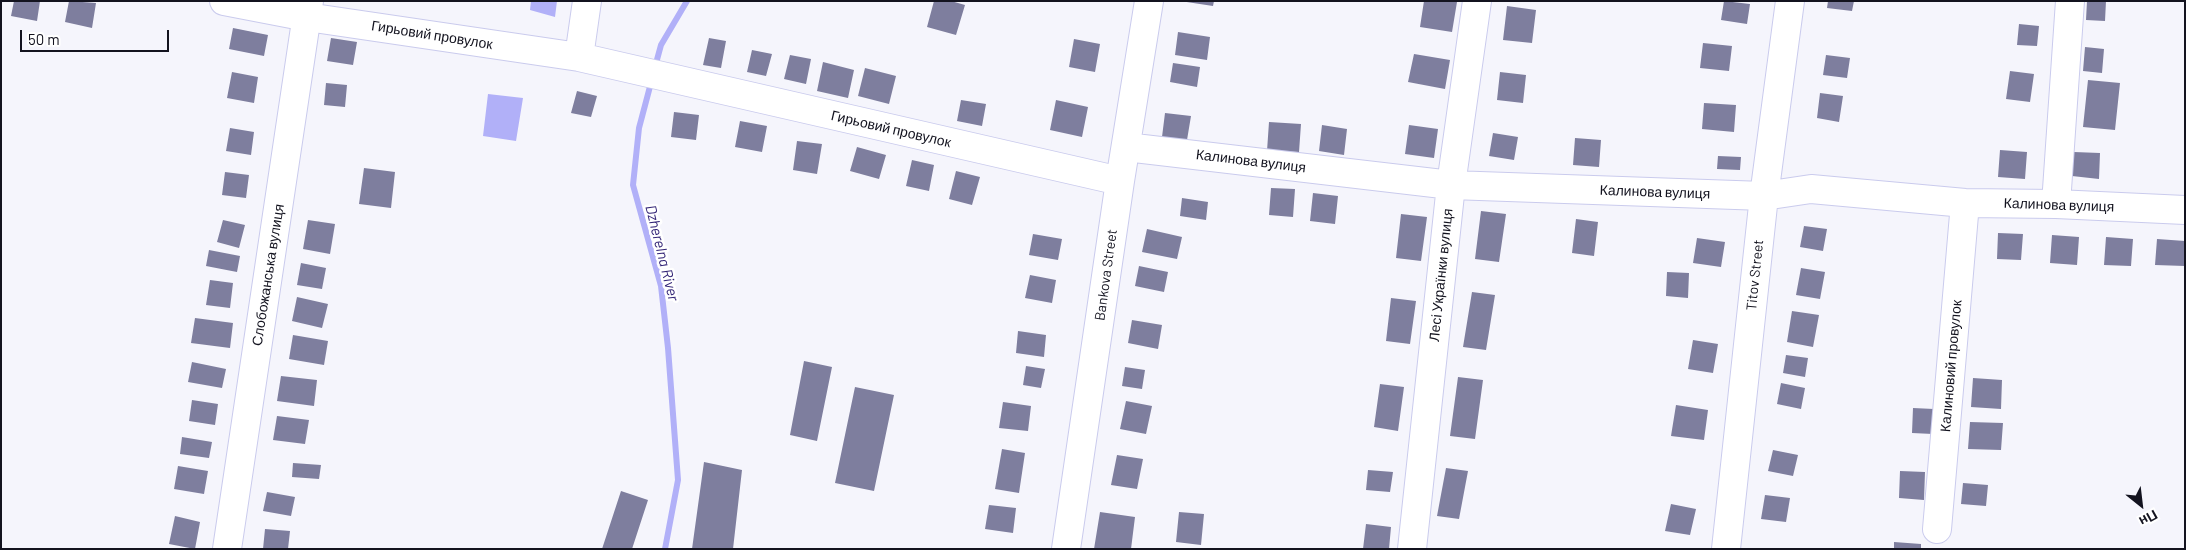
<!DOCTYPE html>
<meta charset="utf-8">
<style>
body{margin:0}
#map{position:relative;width:2186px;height:550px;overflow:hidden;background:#f5f5fc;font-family:Barlow,sans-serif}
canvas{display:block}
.frame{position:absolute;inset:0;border:2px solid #13131f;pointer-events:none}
.north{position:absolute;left:2116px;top:480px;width:50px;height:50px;-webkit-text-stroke:4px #fff;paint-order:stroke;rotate:151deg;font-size:14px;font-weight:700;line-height:20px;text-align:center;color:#13131f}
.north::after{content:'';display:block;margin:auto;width:18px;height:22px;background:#13131f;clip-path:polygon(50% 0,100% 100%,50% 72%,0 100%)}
.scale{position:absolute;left:20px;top:30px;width:149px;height:22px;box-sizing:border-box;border:2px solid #13131f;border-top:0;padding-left:6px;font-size:15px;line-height:18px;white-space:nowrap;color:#13131f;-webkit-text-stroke:4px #fff;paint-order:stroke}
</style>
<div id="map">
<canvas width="2186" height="550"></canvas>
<div class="frame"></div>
<div class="north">Пн</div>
<div class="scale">50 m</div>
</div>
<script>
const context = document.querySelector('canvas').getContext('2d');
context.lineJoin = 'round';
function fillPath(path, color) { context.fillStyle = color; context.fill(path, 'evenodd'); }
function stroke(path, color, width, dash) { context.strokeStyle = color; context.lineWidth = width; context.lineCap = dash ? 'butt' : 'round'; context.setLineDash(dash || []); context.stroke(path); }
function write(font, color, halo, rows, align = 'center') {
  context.font = font + ' Barlow,sans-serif'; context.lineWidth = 5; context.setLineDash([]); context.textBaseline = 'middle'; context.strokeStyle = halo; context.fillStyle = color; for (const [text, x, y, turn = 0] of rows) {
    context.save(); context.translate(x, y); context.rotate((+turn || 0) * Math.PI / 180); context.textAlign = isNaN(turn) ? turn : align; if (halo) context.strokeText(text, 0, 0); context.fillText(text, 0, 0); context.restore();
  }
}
const water = new Path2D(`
 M531,1H557L555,17L530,10Z
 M488,94L523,98L516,141L483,136Z`);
const stream = new Path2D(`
 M655,67L661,45L687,1
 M652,79L639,128L633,185L661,286L668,348L678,480L665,549`);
const building = new Path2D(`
 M14,1H40L37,21L11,16Z
 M69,1L96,3L92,28L65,22Z
 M934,1H951L965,5L956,35L927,27Z
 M1180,1H1214L1213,6Z
 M1424,1L1457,2L1452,32L1420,27Z
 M1724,1L1750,4L1747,24L1721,20Z
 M1828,1H1854L1852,11L1827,8Z
 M2087,1H2106L2105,21L2086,20Z
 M1507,6L1536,10L1532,43L1503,40Z
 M2019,24L2039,26L2037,46L2017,45Z
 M233,28L268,35L264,56L229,49Z
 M1178,32L1210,37L1207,60L1175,55Z
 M331,38L357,42L353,65L327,61Z
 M709,38L726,41L721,68L703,65Z
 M1074,39L1100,44L1095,72L1069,67Z
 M1703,43L1732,46L1729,71L1700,68Z
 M2085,47L2104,49L2102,73L2083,71Z
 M752,50L772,54L766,76L747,72Z
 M1414,54L1450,60L1445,89L1408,82Z
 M790,55L811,59L806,84L784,79Z
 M1826,55L1850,58L1847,78L1823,75Z
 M823,62L854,70L848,98L817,91Z
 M1173,63L1200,67L1197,87L1170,82Z
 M865,68L896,76L889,104L858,96Z
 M2010,71L2034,74L2030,102L2006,99Z
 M232,72L258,77L254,103L227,98Z
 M1500,72L1526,75L1523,103L1497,100Z
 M2088,80L2120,83L2115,130L2083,127Z
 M326,83L347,85L345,107L324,105Z
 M577,91L597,96L591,117L571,113Z
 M1820,93L1843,96L1839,122L1817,118Z
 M961,100L986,104L982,126L957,121Z
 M1056,100L1088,107L1082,137L1050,130Z
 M1704,103L1736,105L1734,132L1702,129Z
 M674,112L699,115L696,140L671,137Z
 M1165,113L1191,116L1187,140L1162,137Z
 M740,121L767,126L762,152L735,147Z
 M1269,122L1301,124L1299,152L1267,151Z
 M1322,125L1347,129L1344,155L1319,151Z
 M1409,125L1438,129L1434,158L1405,154Z
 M230,128L254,132L251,155L226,151Z
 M1493,133L1518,137L1514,160L1489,156Z
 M1575,138L1601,140L1599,167L1573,165Z
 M797,141L822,144L817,174L793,170Z
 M857,147L886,155L879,179L850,171Z
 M2000,150L2027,152L2025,179L1998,177Z
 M2074,152L2100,153L2099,179L2072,176Z
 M1718,156L1741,157L1740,170L1717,169Z
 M912,160L934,165L929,191L906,186Z
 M364,168L395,172L391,208L359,204Z
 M956,171L980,177L972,205L949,199Z
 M225,172L249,175L246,198L222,195Z
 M1271,188L1295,189L1293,217L1269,215Z
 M1313,193L1338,196L1335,224L1310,221Z
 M1182,198L1208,202L1206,220L1180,216Z
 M1481,211L1506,214L1499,262L1475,259Z
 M1401,214L1427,217L1421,261L1396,258Z
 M1576,219L1598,222L1594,256L1572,253Z
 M223,220L245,225L239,248L217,242Z
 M308,220L335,224L330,254L303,249Z
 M1804,226L1827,229L1823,251L1800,247Z
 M1147,229L1182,237L1177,259L1142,252Z
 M1998,233L2023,234L2021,260L1997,259Z
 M1033,234L1062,239L1058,260L1029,255Z
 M2052,235L2079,237L2077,265L2050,263Z
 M2106,237L2133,239L2131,266L2104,265Z
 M1697,238L1725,242L1721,267L1693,263Z
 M2157,239L2185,241V266L2155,265Z
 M209,250L240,256L237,272L206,266Z
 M301,263L326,268L322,289L297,285Z
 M1139,266L1168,272L1164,292L1135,286Z
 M1801,268L1825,272L1820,299L1796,295Z
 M1667,272L1689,273L1688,298L1666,296Z
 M1030,275L1056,280L1052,303L1025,298Z
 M210,280L233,283L230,308L206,305Z
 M1472,292L1495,295L1486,350L1463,347Z
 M297,297L328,304L322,328L292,321Z
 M1391,298L1416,301L1410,344L1386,341Z
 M1792,311L1819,315L1813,347L1787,342Z
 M195,318L233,323L230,348L191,343Z
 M1132,320L1162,325L1158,349L1128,343Z
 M1018,331L1046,335L1044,357L1016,353Z
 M293,335L328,341L324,365L289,359Z
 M1693,340L1718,344L1713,373L1688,369Z
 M1786,355L1808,358L1805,377L1783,373Z
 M804,361L832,367L817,441L790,435Z
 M192,362L226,369L222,388L188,382Z
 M1026,366L1045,369L1041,388L1023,385Z
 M1125,367L1145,370L1142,389L1122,386Z
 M281,376L317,380L314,406L277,401Z
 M1458,377L1483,380L1475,439L1450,436Z
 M1973,378L2002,380L2001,409L1971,407Z
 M1781,383L1805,388L1801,409L1777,404Z
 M1380,384L1404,387L1398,431L1374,427Z
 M855,387L894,395L874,491L835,483Z
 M192,400L218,404L215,425L189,421Z
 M1126,401L1152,406L1146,434L1120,429Z
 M1003,402L1031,406L1028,431L999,428Z
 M1676,405L1708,410L1704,440L1671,436Z
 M1913,408L1934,409L1933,434L1912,433Z
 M277,416L309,420L305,444L273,440Z
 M1970,422L2003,423L2001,450L1968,449Z
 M182,437L212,442L209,458L180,454Z
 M1002,449L1025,453L1019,493L995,489Z
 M1773,450L1798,455L1793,476L1768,471Z
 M1117,455L1143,459L1137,489L1111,485Z
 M704,462L742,470L733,549H692Z
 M293,463L321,465L319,479L292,477Z
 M178,466L208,471L204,494L174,489Z
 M1446,468L1468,471L1459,519L1437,516Z
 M1368,470L1393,472L1390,492L1366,490Z
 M1900,471L1925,472L1924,500L1899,498Z
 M1963,483L1988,485L1986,506L1961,504Z
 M621,491L648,500L632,549H602Z
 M267,492L295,497L291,516L263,511Z
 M1765,495L1790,498L1786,522L1761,519Z
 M1671,504L1696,509L1690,535L1665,531Z
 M989,505L1016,508L1013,533L985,529Z
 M1100,512L1135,517L1131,549H1094Z
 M1179,512L1204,514L1201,545L1176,542Z
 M175,516L200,522L195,549L169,544Z
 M1366,524L1391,527L1389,549H1363Z
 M265,529L290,531L288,549H263Z
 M1894,542L1921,544V549H1894Z`);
const minor = new Path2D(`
 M224,1L307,17L579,57L1120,181
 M579,57L587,1
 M1126,147L1451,185L1764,196L1811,189L1965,203L2056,204L2185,210
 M2056,204L2070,1
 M1937,529L1965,203
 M227,549L309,1
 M1066,549L1120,181L1149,1
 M1412,549L1451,185L1477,1
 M1726,549L1764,196L1790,1`);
const streetNames = [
 ["Гирьовий провулок",432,35,9],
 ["Гирьовий провулок",891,129,13],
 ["Калинова вулиця",1251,161,7],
 ["Калинова вулиця",1655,192,2],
 ["Калинова вулиця",2059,205,2],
 ["Слобожанська вулиця",268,275,-81],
 ["Bankova Street",1106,275,-82],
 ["Лесі Українки вулиця",1441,275,-84],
 ["Titov Street",1755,275,-84],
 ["Калиновий провулок",1951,366,-85]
];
const waterNames = [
 ["Dzherelna River",662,253,76]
];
fillPath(water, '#b1b0f8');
stroke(stream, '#b1b0f8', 6);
fillPath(building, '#7e7e9e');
stroke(minor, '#cacbed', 30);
stroke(minor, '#fff', 28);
write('14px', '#13131f', '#fff', streetNames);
write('italic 15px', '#322476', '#fff', waterNames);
</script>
